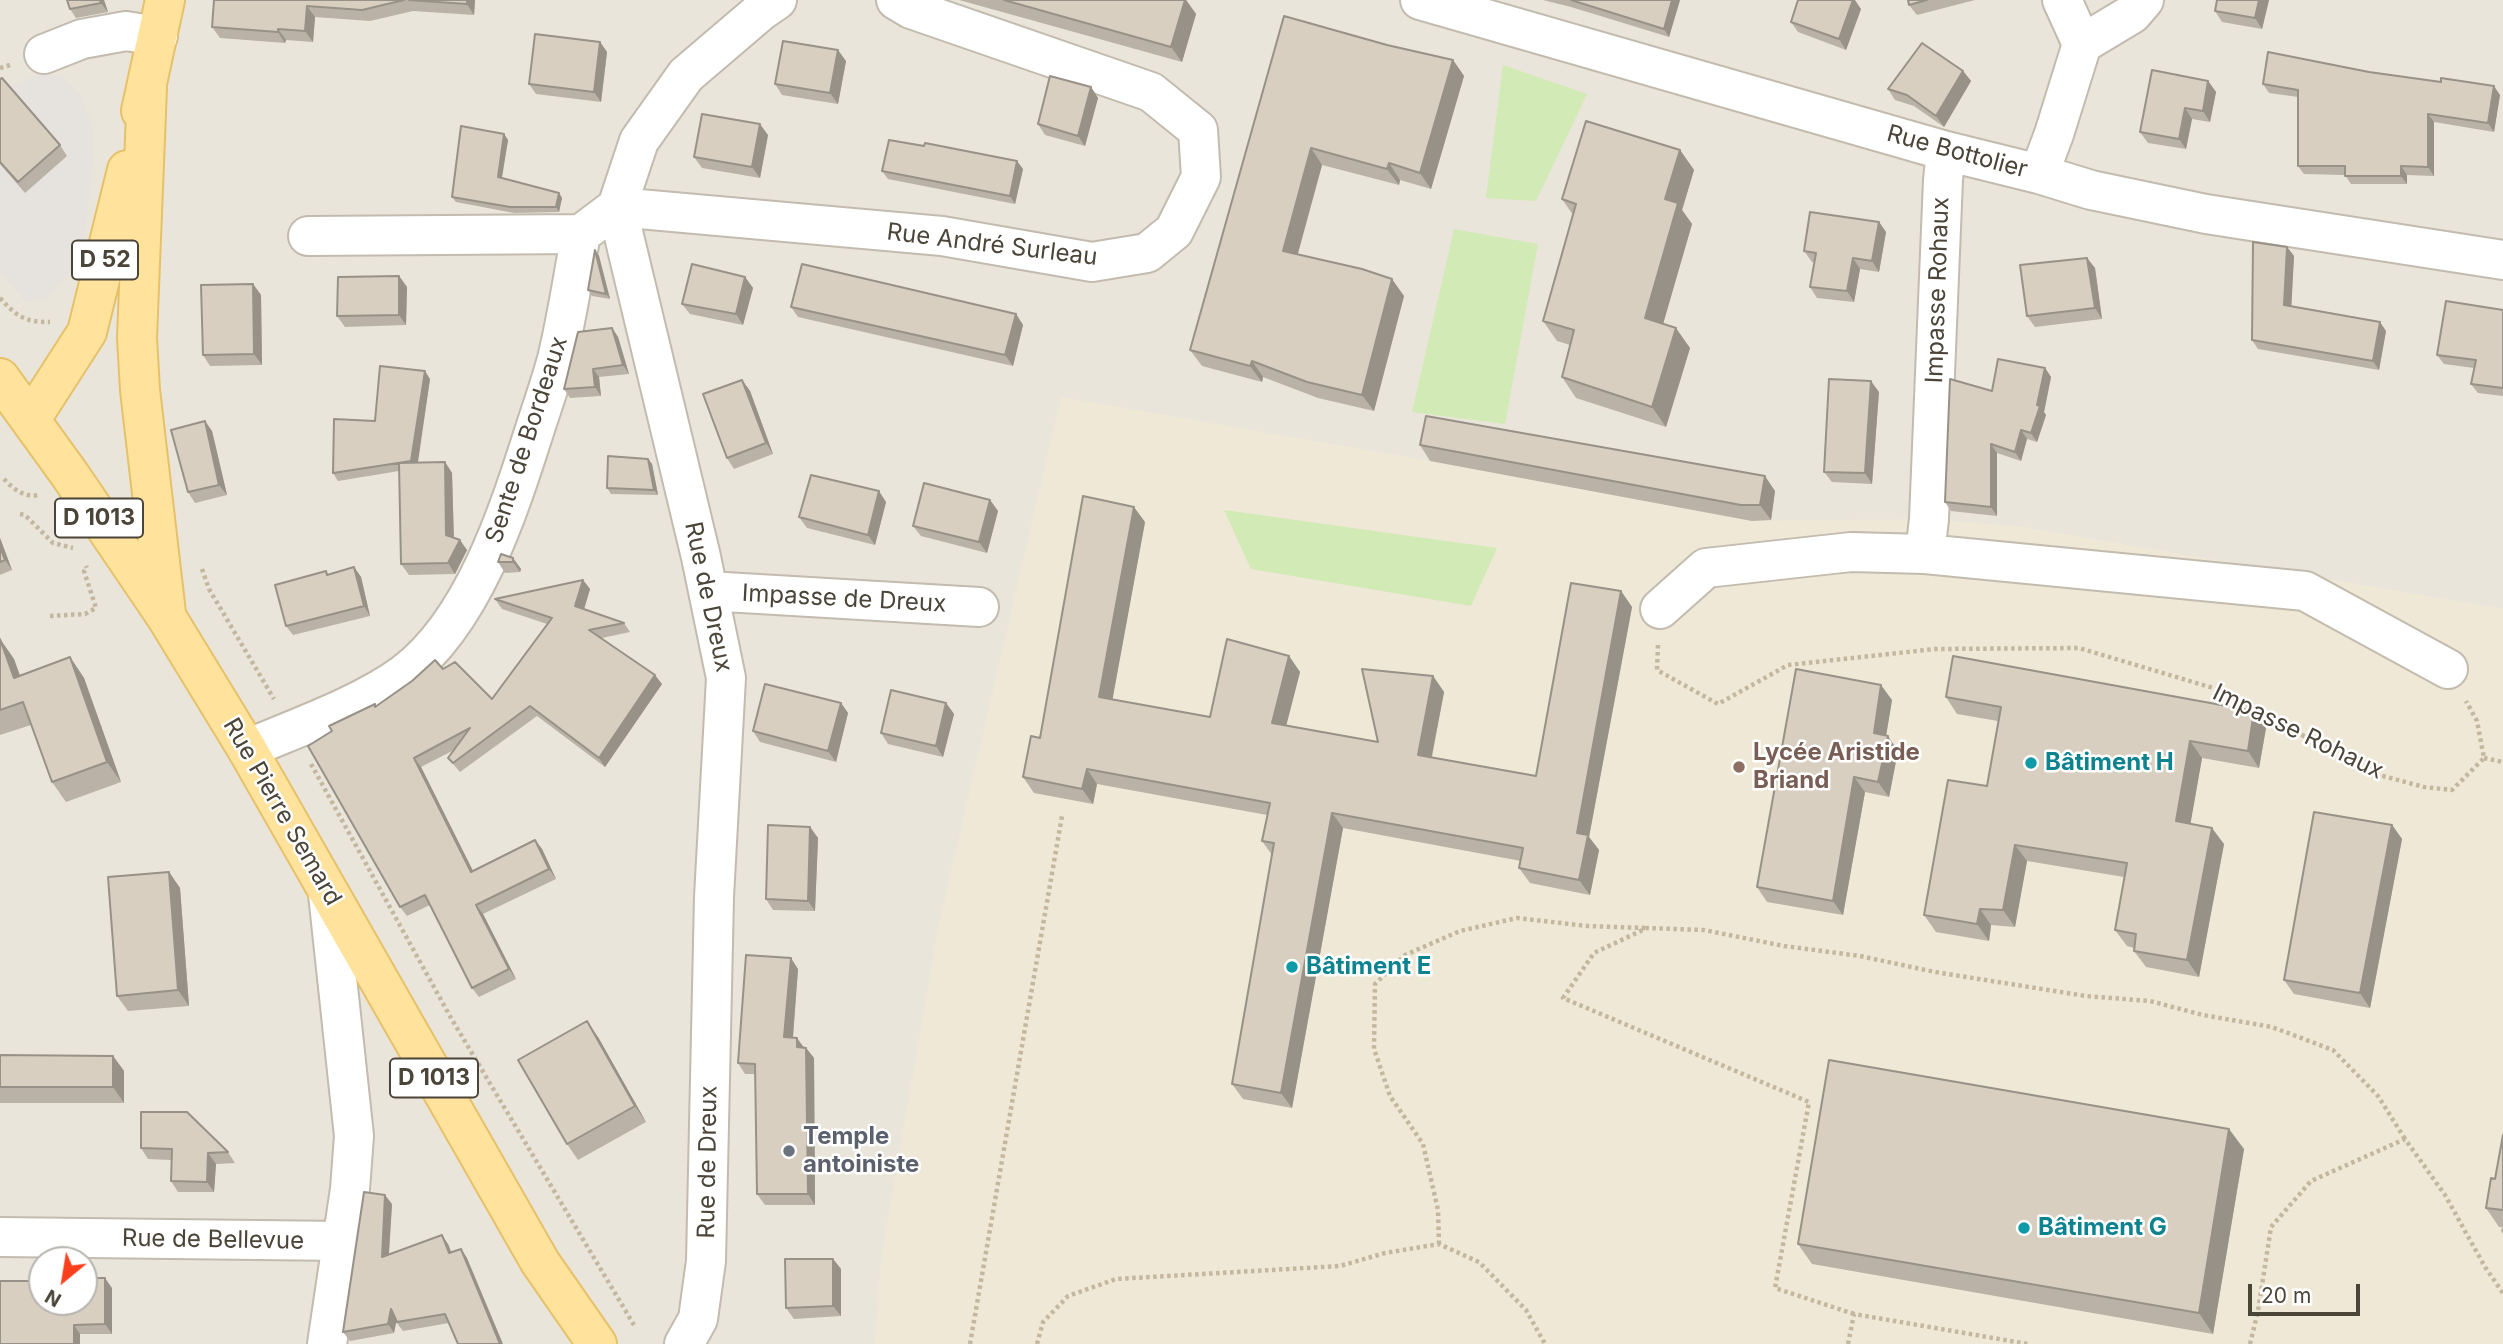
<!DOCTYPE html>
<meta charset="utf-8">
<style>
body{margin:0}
#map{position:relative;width:2503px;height:1344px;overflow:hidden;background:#f6f3ec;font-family:Inter,sans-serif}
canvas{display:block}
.north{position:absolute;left:28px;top:1246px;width:70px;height:70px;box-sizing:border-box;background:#fff;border:2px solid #b7b4b0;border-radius:50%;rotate:210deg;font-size:19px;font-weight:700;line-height:28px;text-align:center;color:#4b4439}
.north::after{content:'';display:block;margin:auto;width:24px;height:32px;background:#fc3f1d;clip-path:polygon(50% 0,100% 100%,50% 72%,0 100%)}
.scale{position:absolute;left:2248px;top:1284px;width:112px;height:32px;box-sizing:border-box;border:4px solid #4b4439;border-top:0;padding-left:9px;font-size:21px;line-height:24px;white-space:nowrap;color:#4b4439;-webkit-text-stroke:5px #fff;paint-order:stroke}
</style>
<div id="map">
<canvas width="2503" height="1344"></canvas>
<div class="north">N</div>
<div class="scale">20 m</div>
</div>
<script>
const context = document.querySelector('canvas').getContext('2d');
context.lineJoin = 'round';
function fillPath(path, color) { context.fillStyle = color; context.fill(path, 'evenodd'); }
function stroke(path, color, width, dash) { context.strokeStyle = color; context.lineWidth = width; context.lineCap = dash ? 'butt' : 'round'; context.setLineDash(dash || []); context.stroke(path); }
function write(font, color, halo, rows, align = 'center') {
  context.font = font + ' Inter,sans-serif'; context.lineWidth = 5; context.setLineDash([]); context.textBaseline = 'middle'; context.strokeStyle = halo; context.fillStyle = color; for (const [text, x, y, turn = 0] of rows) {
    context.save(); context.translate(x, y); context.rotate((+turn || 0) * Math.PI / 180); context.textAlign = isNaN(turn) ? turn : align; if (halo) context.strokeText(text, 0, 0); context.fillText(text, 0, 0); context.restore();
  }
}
const residential = new Path2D(`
 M0,0H2503V1344H0ZM42,1260H84V1302H42Z`);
const industrial = new Path2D(`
 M41,73L63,77L81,96L93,127L94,162L82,258L46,299L27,303L0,272V92Z`);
const education = new Path2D(`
 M1061,397L1430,461L1752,521L1929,519L2022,527L2503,609V1344H875L881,1260L939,924Z`);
const green = new Path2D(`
 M1503,65L1587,94L1536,201L1486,198Z
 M1454,229L1538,244L1505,424L1412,412Z
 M1224,510L1497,548L1471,606L1251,569Z`);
const path = new Path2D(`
 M0,68L10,65
 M0,298C17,317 25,322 50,322
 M4,479C13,489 25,498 39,495
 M20,514L25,515L53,543L73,548
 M202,569L209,589L274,699
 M50,616L85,614L96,608L84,571L87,568L86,566
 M1658,645L1657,670L1718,704L1788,665L1935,649L2079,648L2223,691L2368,772L2424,787L2452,790L2484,758L2477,721L2466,701
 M2484,758L2503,762
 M311,764L451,1018L634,1325
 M1439,1244L1438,1210L1423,1144L1390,1096L1374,1049L1375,984L1405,955L1460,931L1517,918L1587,926L1646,928
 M1854,1314L1775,1288L1809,1102L1563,998L1594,953L1647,928L1704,930L1784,946L1860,956L1935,972L2086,996L2150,1001L2203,1015L2272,1027L2333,1050L2378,1096L2405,1139
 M970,1344L1062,816
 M1037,1344L1043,1322L1068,1296L1116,1279L1340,1266L1385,1253L1439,1244L1479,1262L1526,1310L1545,1344
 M1848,1344L1854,1314L2028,1344
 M2250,1344L2258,1311L2271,1227L2311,1181L2405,1139L2445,1195L2485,1267L2503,1293`);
const minor = new Path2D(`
 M1420,0L1946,151L2039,174L2091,190L2206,214L2503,260
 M2062,0L2082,44
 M44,54L82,39L126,31L158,36
 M1946,151L1943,180L1929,519L1925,554L2305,591L2448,669
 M2039,174L2054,134L2082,44L2132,14L2144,0
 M581,234L617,207L942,236L1092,262L1147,253L1174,231L1201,177L1198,130L1151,92L911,9L896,0
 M308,236L581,234
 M708,591L979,607
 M1660,609L1706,568L1851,552L1925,554
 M247,749C296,728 362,705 404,674C473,622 508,513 533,435C541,410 550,385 557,359C567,318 573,276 581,234
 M0,1237L343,1241
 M327,1344L350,1189L354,1136L328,894
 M684,1344L698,1319L706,1261L714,897L726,678L701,557L617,207L639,141L686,75L761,11L777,0`);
const major = new Path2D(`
 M147,88L137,338L140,390L166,613
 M141,111L165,0
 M0,378L70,475L167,618L247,749L540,1262L597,1344
 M31,419L87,332L127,170`);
const wall = new Path2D(`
 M67,0H104L108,12L76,18L70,9Z
 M214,0H475L474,15L413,11L370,21L315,17L313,42L286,40L285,43L220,38L212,27Z
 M959,0H1186L1196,14L1182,62Z
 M1543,0H1680L1669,37L1571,7Z
 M1908,0H1975L1917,15L1909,5Z
 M2217,0H2269L2262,29L2222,22L2215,11Z
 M1861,9L1846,50L1798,32L1791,22Z
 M1284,16L1387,45L1453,60L1464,76L1431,189L1400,180L1399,185L1322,165L1298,254L1404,296L1374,411L1318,398L1263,377L1262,382L1202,366L1190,350Z
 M600,42L607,52L601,102L536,94L529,84Z
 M846,61L838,104L782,95L775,84Z
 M1963,71L1971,81L1944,127L1914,106L1895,100L1888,89Z
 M2369,72L2500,95L2494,132L2434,122V176L2407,175V184H2351L2345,175L2304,174L2298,166V97L2269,93L2263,84Z
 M0,79L60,145L67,156L25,193L0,164Z
 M2208,81L2216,92L2210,122L2192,119L2186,149L2148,143L2140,132Z
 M1091,87L1098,98L1085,146L1045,135L1038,124Z
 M504,134L508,140L502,178L559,193L562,198L559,212L514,213L456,202L452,197Z
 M768,135L760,178L702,168L694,157Z
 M1680,150L1694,170L1682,210L1692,224L1663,324L1690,348L1666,427L1576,398L1562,377L1570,345L1557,341L1543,321L1573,215L1562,199Z
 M1023,169L1015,204L888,179L882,171Z
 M1879,222L1886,232L1879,272L1860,269L1854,302L1817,298L1810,287L1814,262H1812L1804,251Z
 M2287,247L2294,256L2291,306L2386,331L2379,370L2258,349L2252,340Z
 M595,250L599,256L610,299L592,296L588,290Z
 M2087,258L2095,268L2102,319L2035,327L2027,316Z
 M399,276L407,287L406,325L345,327L337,316Z
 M745,277L753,288L743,325L690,314L682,304Z
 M253,284L261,295L262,365L210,366L203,355Z
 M791,307L1016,314L1023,325L1013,366L798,317Z
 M2503,310V396L2478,393L2471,384L2474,368L2444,364L2437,355Z
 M612,328L618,337L629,374L599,377L601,396L570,398L564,389Z
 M2045,368L2051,377L2044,412L2046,415L2037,442L2027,439L2021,461L1997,453V516L1951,511L1945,502Z
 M430,379L417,463L445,462L452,473L454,538L467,550L455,574L409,575L401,564L399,471L338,481L333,473L375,421Z
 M742,380L750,391L773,454L734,469L727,458Z
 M1879,392L1872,484L1832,482L1824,472Z
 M212,431L227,495L195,503L188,492Z
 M1420,445L1775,491L1771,520L1752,521L1430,461Z
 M648,459L652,464L658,495L611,494L607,488Z
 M990,500L998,511L987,553L921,536L913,526Z
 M886,502L875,545L807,528L799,517Z
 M1145,522L1112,700L1210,717L1289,656L1300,672L1286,726L1378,742L1433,676L1444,692L1432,757L1536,776L1621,591L1632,607L1589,837L1599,850L1590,895L1530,883L1519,868L1521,861L1343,828L1292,1108L1243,1099L1232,1084L1272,855L1262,841L1267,815L1097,784L1093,804L1034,793L1023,777L1040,738Z
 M0,538L12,570L0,575Z
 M513,558L521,569L520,572L505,573L498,562Z
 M354,567L361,577L370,616L293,635L286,626L326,571L328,574Z
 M583,580L590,589L584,609L624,623L630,632L602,638L662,684L605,767L537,716L460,772L448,758L454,750L421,767L473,871L535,840L542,849L556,879L483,914L516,979L479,997L472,988L430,905L407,916L400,907L332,731L443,669L492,699L547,624L502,609L495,599Z
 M0,639L14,659L20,676L70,657L84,678L121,782L66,802L52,782L31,725L0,735Z
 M1946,697L2254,711L2266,728L2259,768L2202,758L2190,824L2224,844L2199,977L2146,967L2134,951V948L2127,946L2115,930L2124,877L2027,861L2015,927L1991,925L1989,941L1936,932L1924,915L1987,786L1998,721L1957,714Z
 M1892,700L1886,736L1898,751L1889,797L1865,792L1843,915L1767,902L1757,887Z
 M841,703L848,713L836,762L760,742L753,731Z
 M946,703L954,714L943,757L888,744L881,733Z
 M2392,825L2402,839L2370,1008L2294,994L2284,980Z
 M810,827L818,838L815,911L773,910L766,899Z
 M169,872L180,888L189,1006L128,1011L117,996Z
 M798,969L793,1038L804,1047L806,1048L814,1058L815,1205H765L757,1194L755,1074H745L738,1063Z
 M598,1037L646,1122L578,1160L567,1144Z
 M0,1055L113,1056L124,1071V1103H0Z
 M141,1112L228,1152L235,1163L216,1164L214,1192H178L171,1181V1160L148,1159L141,1148Z
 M2503,1135V1234L2501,1231L2502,1227H2499L2486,1208L2495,1179Z
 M2244,1149L2213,1334L1812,1264L1798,1244Z
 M392,1204L389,1255L448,1244L451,1252L461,1249L467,1258L449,1323L403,1331L396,1322L394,1333L350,1341L343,1332Z
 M833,1259L841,1269V1316L794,1319L786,1308Z
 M112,1288V1334H80V1344H0Z`);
const shadedWall = new Path2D(`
 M100,0H104L108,12L101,3Z
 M467,0H475L474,15L467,4Z
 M1185,0H1186L1196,14L1182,62L1171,47Z
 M1672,0H1680L1669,37L1664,29Z
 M1853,0H1855L1861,9L1846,50L1839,39Z
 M2259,0H2269L2262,29L2255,18Z
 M307,6L315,17L313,42L305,31Z
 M278,29L286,40L285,43L278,32Z
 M600,42L607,52L601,102L594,92Z
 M838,50L846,61L838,104L830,93Z
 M1453,60L1464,76L1431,189L1420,173Z
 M1963,71L1971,81L1944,127L1936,116Z
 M2208,81L2216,92L2210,122L2203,111Z
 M2494,86L2500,95L2494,132L2488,123Z
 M1091,87L1098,98L1085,146L1078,136Z
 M2185,108L2192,119L2186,149L2179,139Z
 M2428,114L2434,122V176L2428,167Z
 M760,124L768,135L760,178L752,167Z
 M504,134L508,140L501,182L498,177Z
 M1311,148L1322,165L1294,267L1283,251Z
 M1680,150L1694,170L1682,210L1692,224L1659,338L1645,318L1665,199Z
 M1017,161L1023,169L1015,204L1010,196Z
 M1389,163L1400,180L1399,185L1387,169Z
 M2401,166L2407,175V184L2401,176Z
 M559,193L562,198L559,212L556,207Z
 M1879,222L1886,232L1879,272L1872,261Z
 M2287,247L2294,256L2291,314L2284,305Z
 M595,250L599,256L610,299L606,294Z
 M1853,258L1860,269L1854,302L1847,291Z
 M2087,258L2095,268L2102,319L2095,308Z
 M399,276L407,287L406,325L399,315Z
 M745,277L753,288L743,325L736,314Z
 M1392,279L1404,296L1374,411L1362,395Z
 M253,284L261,295L262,365L254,354Z
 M1016,314L1023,325L1013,366L1005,355Z
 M2380,322L2386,331L2379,370L2373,361Z
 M612,328L618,337L629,374L623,365Z
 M1676,328L1690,348L1666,427L1652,407Z
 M1252,361L1263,377L1262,382L1250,366Z
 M2045,368L2051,377L2044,412L2046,415L2037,442L2031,433Z
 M593,369L599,377L601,396L595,387Z
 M425,371L430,379L417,469L411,461Z
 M742,380L750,391L773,454L766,443Z
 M1871,381L1879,392L1872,484L1865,473Z
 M205,421L212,431L227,495L219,485Z
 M2021,430L2027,439L2021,461L2015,452Z
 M1991,444L1997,453V516L1991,507Z
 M648,459L652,464L658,495L654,490Z
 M445,462L452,473L454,546L446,535Z
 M1765,476L1775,491L1771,520L1760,505Z
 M879,491L886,502L875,545L868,535Z
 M990,500L998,511L987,553L979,542Z
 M1134,507L1145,522L1110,713L1099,697Z
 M0,538L12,570L5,560L0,547Z
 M460,540L467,550L455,574L448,563Z
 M513,558L521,569L520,572L513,562Z
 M354,567L361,577L370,616L364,606Z
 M583,580L590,589L582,616L575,606Z
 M1621,591L1632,607L1589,837L1599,850L1590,895L1579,880L1577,833Z
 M0,639L14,659L28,698L14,678Z
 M1289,656L1300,672L1283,738L1272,723Z
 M70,657L84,678L121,782L107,762Z
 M655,675L662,684L605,767L599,758Z
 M1433,676L1444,692L1429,770L1418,755Z
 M1881,685L1892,700L1884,748L1874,733Z
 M841,703L848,713L836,762L828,751Z
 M946,703L954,714L943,757L936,746Z
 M2254,711L2266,728L2259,768L2248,751Z
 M1888,736L1898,751L1889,797L1878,782Z
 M2190,741L2202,758L2188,838L2176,821Z
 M414,758L421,767L478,881L471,872Z
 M1087,769L1097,784L1093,804L1082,789Z
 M1854,777L1865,792L1843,915L1833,901Z
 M1332,813L1343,828L1292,1108L1281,1093Z
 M2392,825L2402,839L2370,1008L2360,993Z
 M810,827L818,838L815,911L808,901Z
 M2212,828L2224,844L2199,977L2187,960Z
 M535,840L542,849L556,879L549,869Z
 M2015,845L2027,861L2015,927L2003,910Z
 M169,872L180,888L189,1006L178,990Z
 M476,905L483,914L516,979L509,969Z
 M1980,909L1991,925L1989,941L1977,924Z
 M791,958L798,969L792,1048L784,1037Z
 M587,1021L598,1037L646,1122L635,1106Z
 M797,1038L805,1049L797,1047Z
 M806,1048L814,1058L815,1205L808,1194Z
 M113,1056L124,1071V1103L113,1087Z
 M2229,1129L2244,1149L2213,1334L2199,1313Z
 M208,1153L216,1164L214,1192L207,1182Z
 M385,1195L392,1204L388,1266L382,1257Z
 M442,1235L448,1244L455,1262L449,1253Z
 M461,1249L467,1258L503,1344H500Z
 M833,1259L841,1269V1316L833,1306Z
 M105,1278L112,1288V1334L105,1324Z
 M391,1309L397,1318L394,1333L388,1324Z
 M74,1325L80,1334V1344H74Z`);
const building = new Path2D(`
 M67,0H100L101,3L70,9Z
 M214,0H404L362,10L307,6L305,31L278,29V32L212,27Z
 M409,0H467V4Z
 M1004,0H1185L1171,47Z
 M1571,0H1672L1664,29Z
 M1798,0H1853L1839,39L1791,22Z
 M1908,0H1927L1909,5Z
 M2217,0H2259L2255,18L2215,11Z
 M1284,16L1387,45L1453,60L1420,173L1389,163L1387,169L1311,148L1283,251L1362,269L1392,279L1362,395L1307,382L1252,361L1250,366L1190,350Z
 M535,34L600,42L594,92L529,84Z
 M783,41L838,50L830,93L775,84Z
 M1922,43L1963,71L1936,116L1907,95L1888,89Z
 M2268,52L2369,72L2441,82V78L2494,86L2488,123L2428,114V167L2401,166V176H2345V166H2298V90L2263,84Z
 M2152,70L2208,81L2203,111L2185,108L2179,139L2140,132Z
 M1050,76L1091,87L1078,136L1038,124Z
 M2,78L60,145L18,182L0,162V79Z
 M702,114L760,124L752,167L694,157Z
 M1586,121L1680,150L1665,199L1678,203L1645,318L1676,328L1652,407L1562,377L1574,330L1543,321L1576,204L1562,199Z
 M461,126L504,134L498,177L559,193L556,207H510L452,197Z
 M889,140L924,146L925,143L1017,161L1010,196L882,171Z
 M1810,212L1879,222L1872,261L1853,258L1847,291L1810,287L1816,253L1804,251Z
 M2253,242L2287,247L2284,305L2380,322L2373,361L2252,340Z
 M595,250L606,294L588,290Z
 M2087,258L2095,308L2027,316L2020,265Z
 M692,264L745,277L736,314L682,304Z
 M802,264L1016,314L1005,355L791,307Z
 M399,276V315L337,316L338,277Z
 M253,284L254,354L203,355L201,285Z
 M2446,301L2503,310V388L2471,384L2476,360L2437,355Z
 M612,328L623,365L593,369L595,387L564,389L578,332Z
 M1998,359L2045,368L2037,405L2040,406L2031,433L2021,430L2015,452L1991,444V507L1945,502L1950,379L1992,391Z
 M380,366L425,371L411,461L333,473L334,419L375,421Z
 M1829,379L1871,381L1865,473L1824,472Z
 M742,380L766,443L727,458L703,394Z
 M1426,416L1765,476L1760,505H1741L1420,445Z
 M205,421L219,485L188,492L171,430Z
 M608,456L648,459L654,490L607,488Z
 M445,462L446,535L460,540L448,563L401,564L399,463Z
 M811,475L879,491L868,535L799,517Z
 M924,483L990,500L979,542L913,526Z
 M1083,496L1134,507L1099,697L1210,717L1227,639L1289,656L1272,723L1378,742L1362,669L1433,676L1418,755L1536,776L1571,583L1621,591L1577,833L1588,835L1579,880L1519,868L1523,848L1332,813L1281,1093L1232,1084L1274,843L1262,841L1270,803L1087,769L1082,789L1023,777L1031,736L1040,738Z
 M0,547L5,560L0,562Z
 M501,554L513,558V562H498Z
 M354,567L364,606L286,626L275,585L326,571L327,575Z
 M583,580L575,606L624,623L589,630L655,675L599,758L530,706L453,763L448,758L470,728L414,758L471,872L535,840L549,869L476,905L509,969L472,988L425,895L400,907L308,746L332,731L329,726L375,704V707L412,681L435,660L443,669L455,662L492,699L552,618L495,599Z
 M0,639L14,678L70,657L107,762L52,782L23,702L0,710Z
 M1953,656L2254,711L2248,751L2190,741L2176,821L2212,828L2187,960L2134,951L2136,934L2115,930L2127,863L2015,845L2003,910L1980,909L1977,924L1924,915L1948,780L1987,786L2001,707L1946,697Z
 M1796,669L1881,685L1874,733L1888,736L1878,782L1854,777L1833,901L1757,887Z
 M765,684L841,703L828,751L753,731Z
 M891,690L946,703L936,746L881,733Z
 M2314,812L2392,825L2360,993L2284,980Z
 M768,825L810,827L808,901L766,899Z
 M169,872L178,990L117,996L108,877Z
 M746,955L791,958L784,1037L797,1038V1047L806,1048L808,1194H757L755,1064L738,1063Z
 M587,1021L635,1106L567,1144L518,1060Z
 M0,1055L113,1056V1087H0Z
 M1829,1060L2229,1129L2199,1313L1798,1244Z
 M141,1112H187L228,1152L208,1153L207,1182L171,1181L172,1149L141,1148Z
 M2503,1135V1210L2486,1208L2491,1178L2495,1179Z
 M364,1192L385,1195L382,1257L442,1235L449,1253L461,1249L500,1344H458L445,1314L397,1322L391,1309L388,1324L343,1332Z
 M785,1259H833V1306L786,1308Z
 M84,1278H105V1324L74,1325V1344H0V1281H42V1302H84Z`);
const markers = [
 [2031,763,7,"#0f9aa8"],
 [1739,767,7,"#8d6e63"],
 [1292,967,7,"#0f9aa8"],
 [789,1151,7,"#6b7280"],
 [2024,1228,7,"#0f9aa8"]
];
const shields = [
 [105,260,66],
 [99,518,88],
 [434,1078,88]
];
const shieldNames = [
 ["D 52",105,260],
 ["D 1013",99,518],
 ["D 1013",434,1078]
];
const streetNames = [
 ["Rue Bottolier",1957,152,15],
 ["Rue André Surleau",992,245,7],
 ["Impasse Rohaux",1938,290,-88],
 ["Sente de Bordeaux",527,440,-72],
 ["Rue de Dreux",708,597,78],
 ["Impasse de Dreux",844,599,3],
 ["Impasse Rohaux",2298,732,26],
 ["Rue Pierre Semard",282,812,60],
 ["Rue de Dreux",708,1162,-89],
 ["Rue de Bellevue",213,1240,1]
];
const educationNames = [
 ["Lycée Aristide",1753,753],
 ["Briand",1753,781]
];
const cultureNames = [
 ["Bâtiment H",2045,763],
 ["Bâtiment E",1306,967],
 ["Bâtiment G",2038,1228]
];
const worshipNames = [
 ["Temple",803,1137],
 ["antoiniste",803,1165]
];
fillPath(residential, '#eae5da');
fillPath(industrial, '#e6e2dd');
fillPath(education, '#efe8d6');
fillPath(green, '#d2eab5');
stroke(minor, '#c2bbae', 42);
stroke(major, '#e6c16a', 42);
stroke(path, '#c4b79f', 4.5, [3.5, 3.5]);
stroke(minor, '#fff', 38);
stroke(major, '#ffe39c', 38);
fillPath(wall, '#bab2a6');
fillPath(shadedWall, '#979187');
fillPath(building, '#d8cfc1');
stroke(building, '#979187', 2);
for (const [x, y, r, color] of markers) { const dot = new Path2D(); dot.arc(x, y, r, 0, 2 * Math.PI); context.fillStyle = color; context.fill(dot); stroke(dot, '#fff', 2.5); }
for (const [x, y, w] of shields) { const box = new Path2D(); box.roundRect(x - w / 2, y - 19.5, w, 39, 5); context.fillStyle = '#fff'; context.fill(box); stroke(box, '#4b4439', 2); }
write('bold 23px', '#4b4439', null, shieldNames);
write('24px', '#4b4439', '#fff', streetNames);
write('bold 24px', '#785e54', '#fff', educationNames, 'left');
write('bold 24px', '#0d838f', '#fff', cultureNames, 'left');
write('bold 24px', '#5b616d', '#fff', worshipNames, 'left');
</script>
